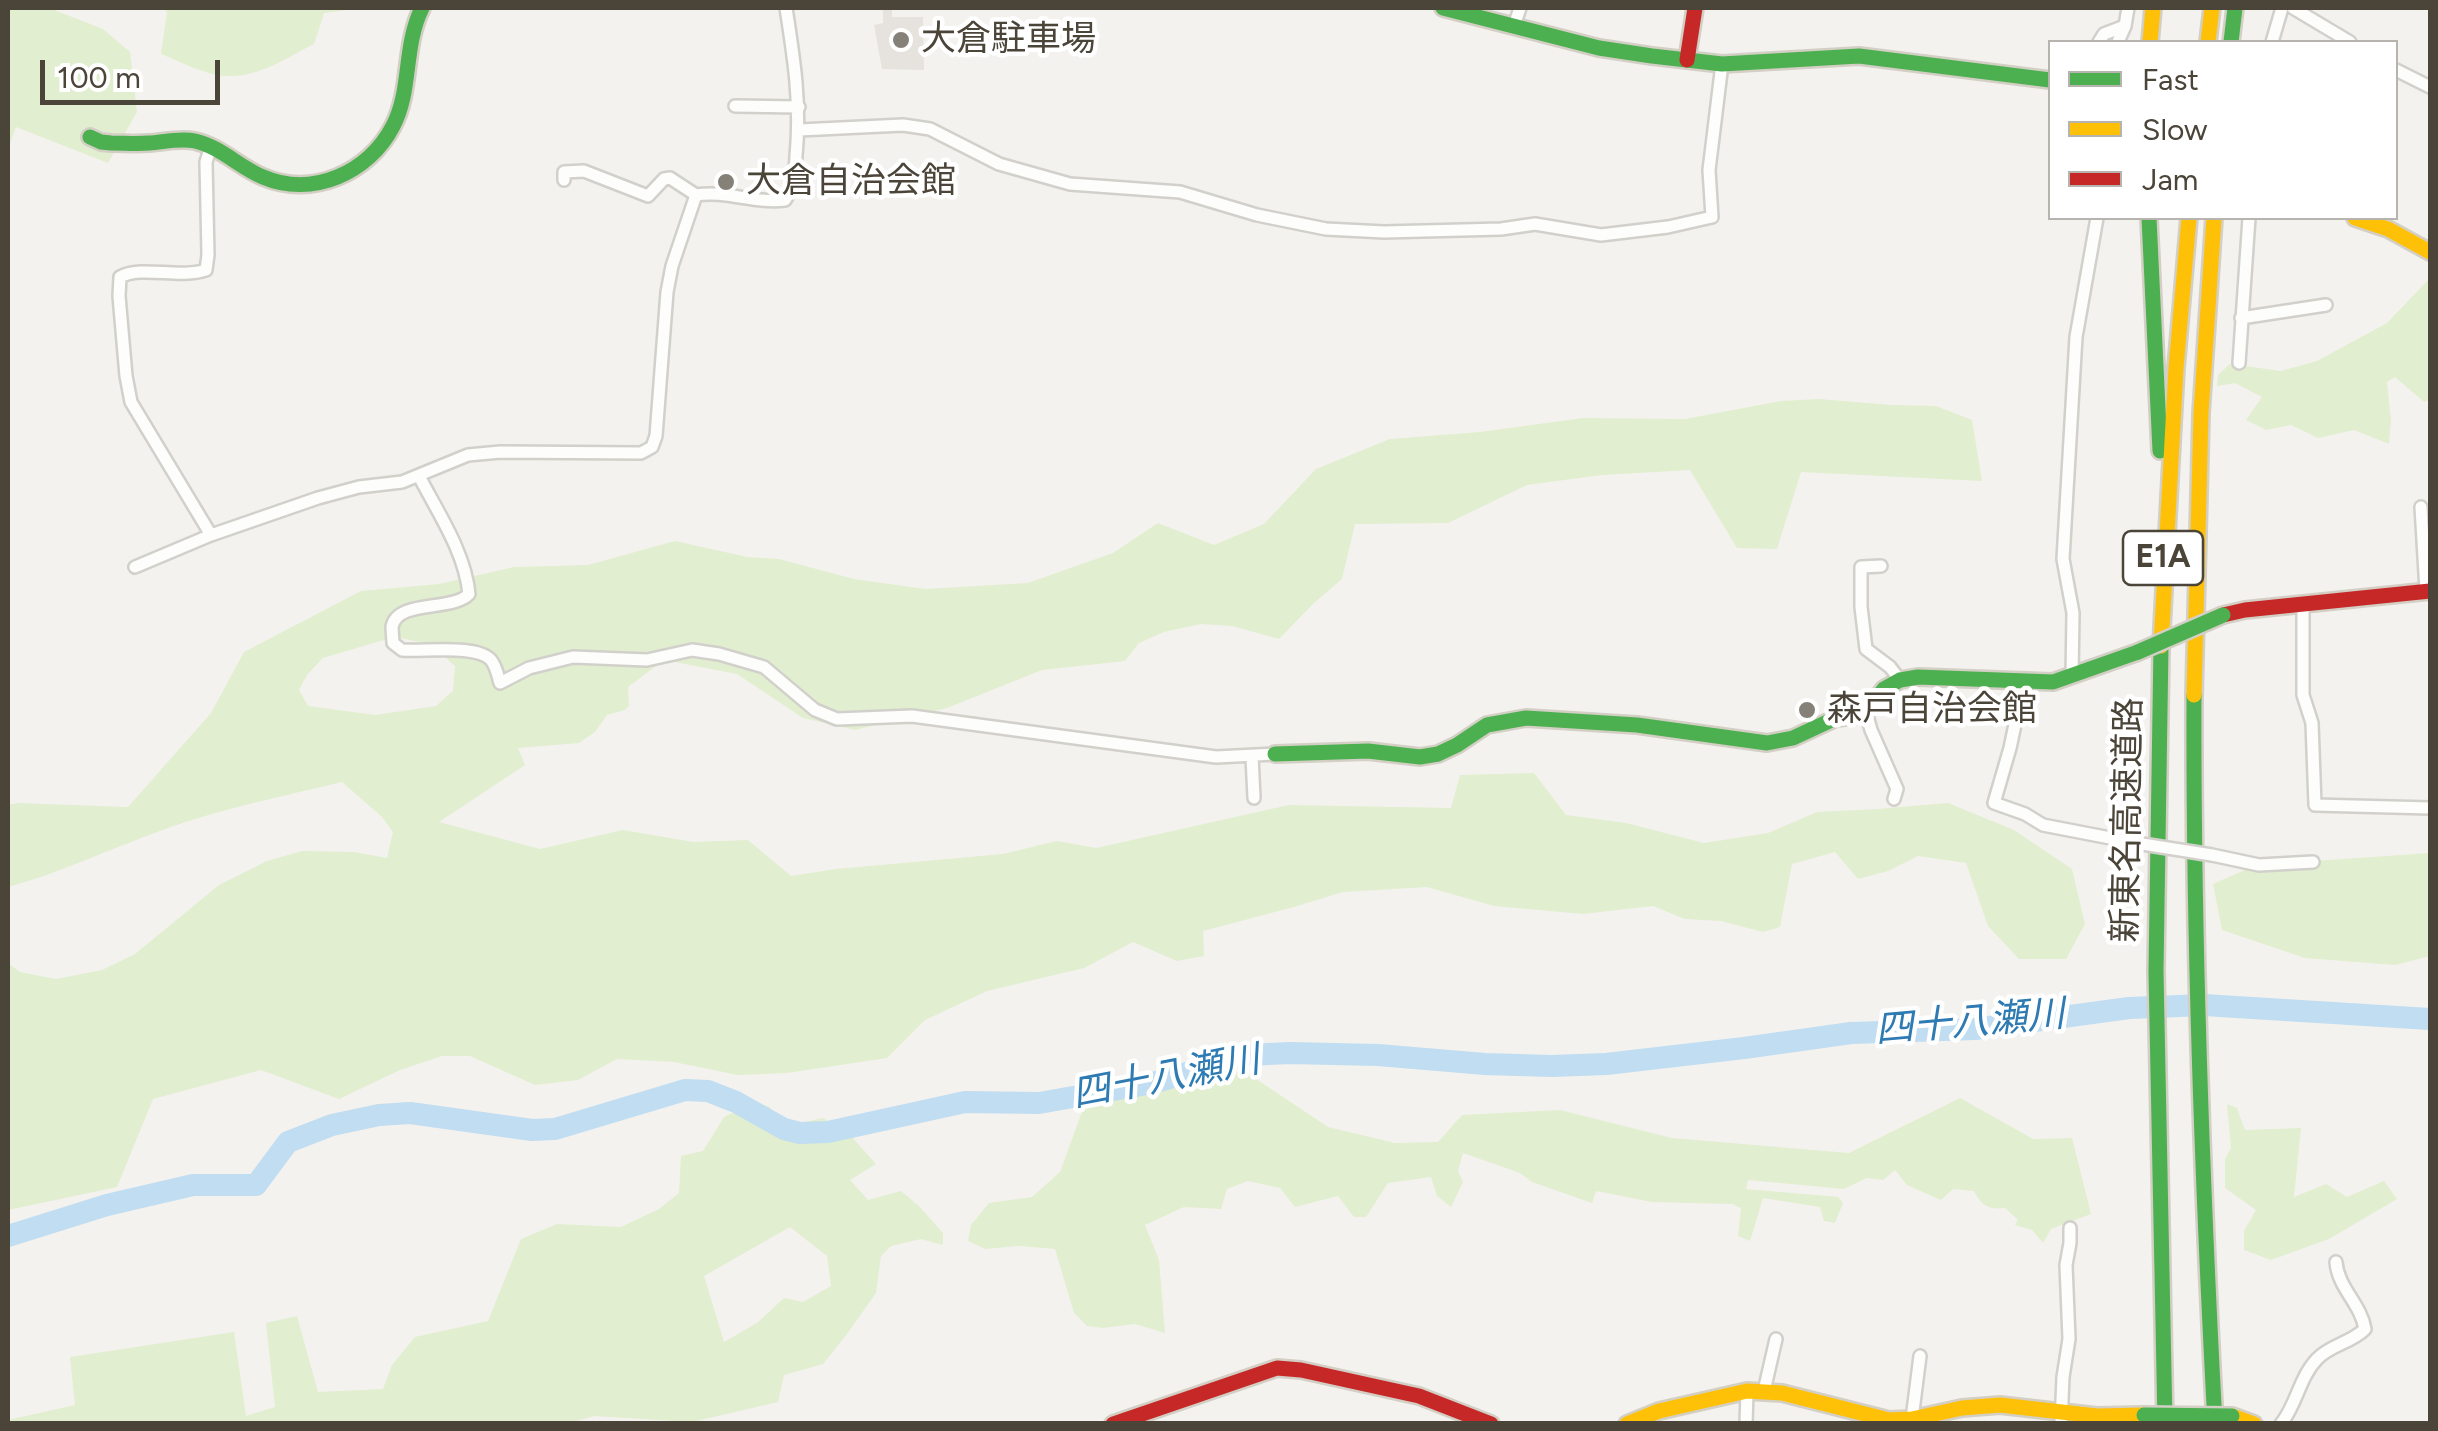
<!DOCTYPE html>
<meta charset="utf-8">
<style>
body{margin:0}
#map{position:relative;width:2438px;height:1431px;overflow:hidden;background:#f4f2ee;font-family:Figtree,sans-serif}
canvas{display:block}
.frame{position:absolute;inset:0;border:10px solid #4b4439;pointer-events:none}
.legend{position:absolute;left:2048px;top:40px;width:350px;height:180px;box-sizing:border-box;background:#fff;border:2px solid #b7b4b0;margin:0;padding:12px 18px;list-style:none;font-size:30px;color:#4b4439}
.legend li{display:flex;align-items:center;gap:20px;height:50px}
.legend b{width:50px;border:2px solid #b7b4b0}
.scale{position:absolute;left:40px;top:60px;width:180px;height:45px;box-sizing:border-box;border:5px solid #4b4439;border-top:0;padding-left:12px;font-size:30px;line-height:35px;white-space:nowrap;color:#4b4439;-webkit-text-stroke:8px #fff;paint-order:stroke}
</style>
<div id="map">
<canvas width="2438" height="1431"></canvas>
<div class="frame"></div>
<ul class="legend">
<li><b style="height:12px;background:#4caf50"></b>Fast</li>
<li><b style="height:12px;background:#ffc107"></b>Slow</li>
<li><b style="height:12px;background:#c62828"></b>Jam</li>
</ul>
<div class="scale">100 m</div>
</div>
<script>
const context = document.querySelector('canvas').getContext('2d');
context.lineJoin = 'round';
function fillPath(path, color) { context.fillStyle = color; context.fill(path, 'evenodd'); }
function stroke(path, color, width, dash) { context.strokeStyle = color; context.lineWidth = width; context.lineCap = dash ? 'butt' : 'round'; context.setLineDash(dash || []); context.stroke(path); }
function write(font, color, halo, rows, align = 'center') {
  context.font = font + ' Figtree,"Noto Sans JP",sans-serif'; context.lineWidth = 9; context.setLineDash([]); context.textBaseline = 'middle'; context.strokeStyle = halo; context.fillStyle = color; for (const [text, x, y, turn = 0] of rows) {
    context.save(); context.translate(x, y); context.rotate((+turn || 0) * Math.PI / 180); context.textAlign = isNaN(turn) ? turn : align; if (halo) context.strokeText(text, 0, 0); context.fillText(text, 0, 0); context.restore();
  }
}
const green = new Path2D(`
 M8,8H49L103,29L130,52L137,112L108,163L16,127L8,149Z
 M162,8H364L324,13L314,44C288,57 261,76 231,76C208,77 182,62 161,54L167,12Z
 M2430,278V400L2424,402L2395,377L2387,382L2391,420L2389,444L2354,430L2318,438L2291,425L2266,430L2246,420L2262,397L2235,383L2217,386L2218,375L2230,364L2281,371L2317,361L2387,323Z
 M1819,399L1891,405L1936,406L1972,420L1982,481L1801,472L1777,549L1737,548L1690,470L1602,475L1527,485L1448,523L1355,524L1342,579L1314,603L1279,639L1232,626L1201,624L1164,632L1139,643L1125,661L1042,670L947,708L855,730L803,718L737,674L664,660L628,687L629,706L625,710L607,715L595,732L579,743L518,748L525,765L439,822L540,849L623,830L693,842L748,840L791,876L836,869L1003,854L1057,841L1096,848L1289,805L1451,808L1460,775L1534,773L1566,815L1626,823L1704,843L1768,833L1817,812L1877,809L1948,803L2014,830L2072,869L2085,924L2066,959H2019L1988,926L1966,863L1918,856L1888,871L1858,879L1835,852L1792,864L1780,927L1763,932L1721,921L1685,919L1653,906L1583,914L1494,906L1427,887L1343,892L1294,907L1203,931L1204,956L1177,961L1133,942L1084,968L987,991L925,1020L887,1058L787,1073L738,1075L674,1062L617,1059L578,1080L535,1085L470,1056H442L400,1070L339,1099L261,1070L153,1099L117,1187L8,1210V963L20,972L56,979L102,970L135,954L219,885L267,861L302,851L354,852L387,858L393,832L382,817L342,782C284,796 225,808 168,828C114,847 63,872 8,887V805L17,803L128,807L211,713L244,652L361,591L439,584L514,567L588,565L675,541L747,557L779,559L854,579L925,589L1028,583L1113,553L1158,523L1214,545L1264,524L1316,469L1390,439L1480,432L1583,418L1685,419L1781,401ZM394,637L430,644L455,666L453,691L436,706L375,715L308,706L299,690L307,675L323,658Z
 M2430,853V956L2395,965L2305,958L2222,930L2213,884L2256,865Z
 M1241,1069L1328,1127L1395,1143L1438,1142L1462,1115L1560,1110L1672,1138L1849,1153L1960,1098L2033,1139L2072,1138L2091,1214L2051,1229L2043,1243L2032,1230L2015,1225L2018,1220L2005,1208C1988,1210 1982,1206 1974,1191L1953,1189L1941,1200L1907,1185L1895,1170L1883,1180L1867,1178L1844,1189L1748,1180L1746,1189L1838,1197L1843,1203L1835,1223L1824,1221L1820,1207L1763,1198L1750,1241L1738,1236L1741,1208L1732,1204L1652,1202L1596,1191L1592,1203L1532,1182L1520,1173L1463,1153L1458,1171L1463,1182L1451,1207L1437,1196L1431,1177L1388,1183L1366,1217H1354L1338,1196L1295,1207L1280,1188L1248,1181L1227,1189L1221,1209L1184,1207L1145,1225L1159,1260L1165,1333L1135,1324L1103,1328L1087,1326L1074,1313L1055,1249L1019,1246L985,1249L968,1241L971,1225L989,1203L1032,1197L1060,1172L1084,1106L1211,1079Z
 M754,1102L770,1107L777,1131L788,1137L805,1122L823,1118L850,1135L876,1164L850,1180L868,1200L901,1191L919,1206L943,1233V1245L921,1239L891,1246L881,1256L876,1293L847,1334L823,1364L784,1375L778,1402L692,1422L594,1416L566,1424L8,1423V1420L75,1405L70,1357L234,1332L246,1416L275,1407L266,1323L297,1316L318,1392L383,1389L392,1365L415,1337L488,1321L521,1239L557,1224L621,1227L659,1209L679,1193L681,1156L703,1151L724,1117ZM790,1227L827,1256L831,1286L803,1302L784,1298L757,1323L724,1342L704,1276Z
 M2227,1104L2237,1108L2245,1130L2301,1128L2294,1197L2326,1184L2347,1197L2384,1181L2397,1199L2329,1239L2271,1260L2244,1250V1231L2256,1210L2225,1188V1159L2231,1148Z`);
const parking = new Path2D(`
 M883,8H892V17H923L924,70L882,69L874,25L883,23Z`);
const river = new Path2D(`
 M8,1236L107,1205L193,1185H256L288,1142L332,1125L379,1115L410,1113L532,1130L555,1129L685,1090L708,1091L736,1102L784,1129L800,1133L828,1132L965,1102L1039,1103L1153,1083L1247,1055L1290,1053L1378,1055L1485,1064L1552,1066L1606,1064L1744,1048L1851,1033L1975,1029L2129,1008L2204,1005L2430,1019`);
const street = new Path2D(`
 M2293,8L2350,42
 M1514,26L1520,8
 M2099,42L2104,34L2125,26
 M2118,42L2125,26L2128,8
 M2272,42L2282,8
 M2396,70L2430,87
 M735,106L799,107
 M799,130L903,125L930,129L999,164L1070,184L1180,192L1257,215L1326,229L1384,232L1501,229L1535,224L1601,235L1668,227L1712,217L1709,170L1722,64
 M211,146L206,162L208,255L206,270C179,279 141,265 120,277L119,296L126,376L131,402L211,535L318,498L359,487L402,482L468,455L500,452L641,453L652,447L656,436L667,292L672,266L696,195
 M564,180V172L584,171L648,196L664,179L670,178L696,195C726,190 755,204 785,200C795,186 795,172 796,156C801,103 794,59 786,8
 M2241,318L2326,305
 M2239,363L2249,218
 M419,476C438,513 465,552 469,594C452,612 397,599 392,627C392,628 393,642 393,643L402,650C423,652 477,644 491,660C496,666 498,676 500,683L529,668L573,657L647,660L692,650L719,654L764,667L815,710L837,719L912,716L1216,757L1275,754
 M2421,507L2426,591
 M1881,566L1861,567V607L1866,649L1890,667L1900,680
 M135,567L211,535
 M2303,603V695L2312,723L2315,805L2430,808
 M2072,677L2073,613L2063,559L2076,337L2097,218
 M2024,682L2010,748L1994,803L2025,814L2043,825L2136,843
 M1866,712L1871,730L1897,789L1894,799
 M1252,756L1254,798
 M2212,855L2259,865L2313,862
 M1764,1391L1776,1339
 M1912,1419L1920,1356
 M1746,1424L1747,1391
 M2061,1424L2063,1377L2069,1339L2066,1265L2070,1243V1228
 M2281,1424C2297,1404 2299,1378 2317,1359C2330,1345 2351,1343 2365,1329C2361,1304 2338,1288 2336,1262`);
const fast = new Path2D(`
 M1443,8L1599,48L1652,56L1722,64L1859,56L2050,80
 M2231,42L2235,8
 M90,137L101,142L111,143C124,143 137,144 149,143C164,142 180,138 195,141C221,147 239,167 263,177C312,198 369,173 393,126C412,90 403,47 422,8
 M2149,218L2160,451
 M2161,646L2156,971L2165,1424
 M2194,695C2193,939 2202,1181 2215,1424
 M1275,754L1368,751L1420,757L1438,754L1457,745L1487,725L1526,718L1637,725L1767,743L1793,738L1836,718L1861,715L1866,712L1884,689L1900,680L1918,677L2053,682L2138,652`);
const slow = new Path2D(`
 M2150,42L2153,8
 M2208,42L2212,8
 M2355,218L2388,229L2430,252
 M2161,646L2176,368L2189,218
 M2194,695L2201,413L2214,218
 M2232,1416L2254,1424
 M1627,1424L1659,1411L1747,1391L1782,1393L1889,1420L1912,1419L1962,1408L2000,1405L2097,1416L2144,1415`);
const jam = new Path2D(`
 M1687,60L1695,8
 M2223,615L2245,610L2430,591
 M1113,1424L1277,1368L1301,1370L1419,1396L1491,1424`);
const streetBridge = new Path2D(`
 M2136,843L2212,855`);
const fastBridge = new Path2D(`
 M2138,652L2223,615
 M2144,1415L2232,1416`);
const markers = [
 [901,40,10,"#868178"],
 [726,182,10,"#868178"],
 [1807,710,10,"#868178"]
];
const shields = [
 [2163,558,80]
];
const shieldNames = [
 ["E1A",2163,558]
];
const poiNames = [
 ["大倉駐車場",921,40],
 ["大倉自治会館",746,182],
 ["森戸自治会館",1827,710]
];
const streetNames = [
 ["新東名高速道路",2128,820,-89]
];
const waterNames = [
 ["四十八瀬川",1970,1023,-5],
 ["四十八瀬川",1166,1078,-11]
];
fillPath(green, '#e1eecf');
fillPath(parking, '#e6e3df');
stroke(river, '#c0ddf1', 22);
stroke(street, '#d2d0cb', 16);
stroke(fast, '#d3cfc5', 20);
stroke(slow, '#d3cfc5', 20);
stroke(jam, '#d3cfc5', 20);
stroke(street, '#fdfdfc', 11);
stroke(fast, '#4caf50', 15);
stroke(slow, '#ffc107', 15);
stroke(jam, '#c62828', 15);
stroke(streetBridge, '#d2d0cb', 16, []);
stroke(fastBridge, '#d3cfc5', 20, []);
stroke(streetBridge, '#fdfdfc', 11);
stroke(fastBridge, '#4caf50', 15);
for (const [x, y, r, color] of markers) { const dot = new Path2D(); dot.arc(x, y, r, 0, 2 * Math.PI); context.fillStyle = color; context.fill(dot); stroke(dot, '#fff', 4); }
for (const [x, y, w] of shields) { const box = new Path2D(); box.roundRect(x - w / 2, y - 27, w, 54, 8); context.fillStyle = '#fff'; context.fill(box); stroke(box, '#4b4439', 2.5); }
write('bold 32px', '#4b4439', null, shieldNames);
write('35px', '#4b4439', '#fff', poiNames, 'left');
write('35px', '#4b4439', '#fff', streetNames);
write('italic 38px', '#2e7ab2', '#fff', waterNames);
</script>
